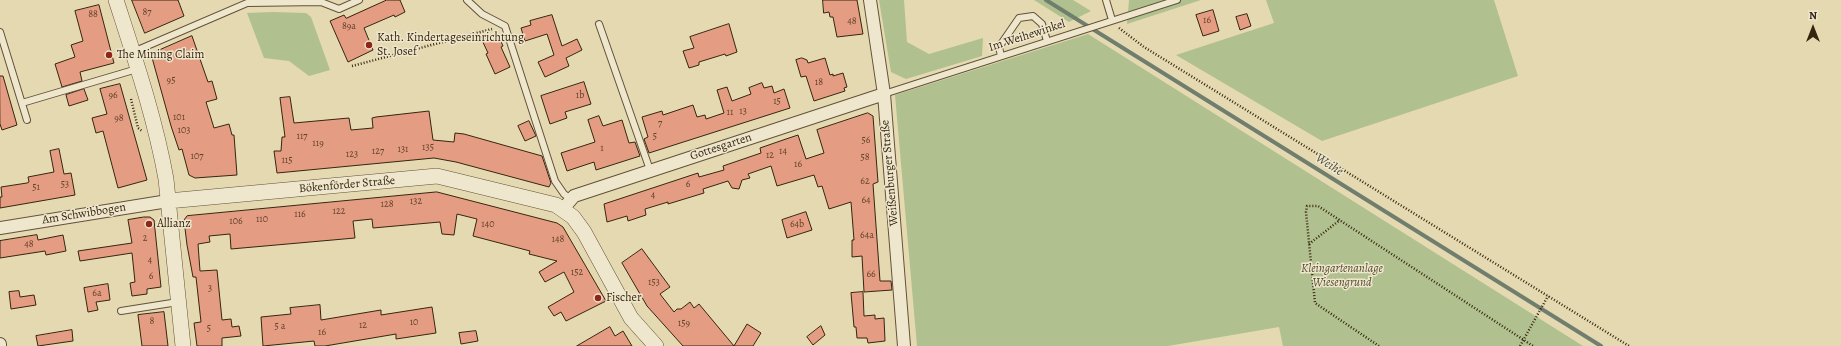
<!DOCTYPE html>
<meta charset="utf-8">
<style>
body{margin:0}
#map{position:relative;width:1841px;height:346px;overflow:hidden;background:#e5d9b2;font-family:Alegreya,serif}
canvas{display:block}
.north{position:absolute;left:1793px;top:8px;width:40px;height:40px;-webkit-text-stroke:3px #eee6cd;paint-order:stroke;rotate:0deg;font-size:11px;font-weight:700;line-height:16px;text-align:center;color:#36250f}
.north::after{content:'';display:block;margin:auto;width:14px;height:18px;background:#36250f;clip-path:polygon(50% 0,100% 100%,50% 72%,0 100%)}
</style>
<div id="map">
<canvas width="1841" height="346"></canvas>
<div class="north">N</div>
</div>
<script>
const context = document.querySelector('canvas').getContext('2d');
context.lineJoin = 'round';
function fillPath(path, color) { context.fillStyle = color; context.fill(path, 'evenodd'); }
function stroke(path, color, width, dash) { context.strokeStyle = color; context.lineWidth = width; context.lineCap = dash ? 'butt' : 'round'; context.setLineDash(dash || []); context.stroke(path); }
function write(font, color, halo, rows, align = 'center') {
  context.font = font + ' Alegreya,serif'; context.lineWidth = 3; context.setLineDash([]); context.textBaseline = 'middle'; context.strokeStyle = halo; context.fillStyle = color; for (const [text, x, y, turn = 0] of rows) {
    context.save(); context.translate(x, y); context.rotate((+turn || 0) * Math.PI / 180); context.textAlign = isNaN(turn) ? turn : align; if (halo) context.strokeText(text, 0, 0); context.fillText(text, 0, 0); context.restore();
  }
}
const green = new Path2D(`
 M879,0H904L907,42L929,54L983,38L982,56L906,79L891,72Z
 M1034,0H1073L1091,11L1069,22Z
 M1129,0H1201L1127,24Z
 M1266,0H1494L1518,76L1322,141L1176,55L1274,23Z
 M272,12L306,13L311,17L330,70L309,76L289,61L264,58L247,13Z
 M1088,34L1583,346H1283L1279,327L1168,346H917L895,95Z`);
const stream = new Path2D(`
 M1046,0L1601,346`);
const building = new Path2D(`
 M132,0H178L184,16L145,33Z
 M387,0H400L405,12L395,17L394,15L364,28L373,50L348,62L330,21L344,15L346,18Z
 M823,0H857L863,34L837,37L833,17H830L829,12L824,13Z
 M99,5L114,63L80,72L82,81L62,87L55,64L75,57L71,45L83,41L75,11Z
 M1213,10L1219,31L1203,36L1196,15Z
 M1247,14L1251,26L1240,30L1236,17Z
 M552,15L562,46L577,39L582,50L566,58L569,66L545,77L538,62L554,55L547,34L525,41L521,28L531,25L530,21Z
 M729,24L737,52L726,56L725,54L699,62V65L689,68L683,51L694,48L690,37Z
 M494,35L496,38L499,37L503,46L501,47L510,67L495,74L486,54L488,53L481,38Z
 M192,36L208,82L212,81L217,99L206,102L214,128L229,124L232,135H234L237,175L195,178L189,175L182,149L179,150L171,126L151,54Z
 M802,58L807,60L808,63L825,58L830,75L833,74V76L843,73L847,87L844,88L845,91L814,101L806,76L801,77L796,60Z
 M0,76H3L17,125L2,130L0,124Z
 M584,82L591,104L565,112L567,118L550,124L541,96Z
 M762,83L764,88L772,86L774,93L784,89L790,108L649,153L644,139L648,137L642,117L662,111L663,115L693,105L697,117L705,115L706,119L724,113L717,90L727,87L732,101L751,94L749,88Z
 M120,84L147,180L118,188L103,131L96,133L92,118L107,114L100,89Z
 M84,89L88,100L69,106L66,95Z
 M290,97L294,123L349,118L351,130L373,128L372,118L376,117L429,111L433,140L454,142L455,133L464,134L542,156L551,183L549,187L456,162L434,158L277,173L274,151H281L282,137H285L280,98Z
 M868,113L873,116L878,182L873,184L880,281H891L892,290L864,292L862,256L852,257V240H854L851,202L829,209L822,186L818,187L814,175L777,186L771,166L748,174L750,178L742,180L739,189L732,188L728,181L703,189L704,193L668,204V202L645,209L646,215L628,221L627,216L607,222L604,204L698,173L699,177L724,170L723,166L761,153L760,148L786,139L798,135L806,159L824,153L817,130Z
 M599,116L603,126L622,120L629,143L635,142L640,156L596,170L594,162L567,171L561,153L595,142L588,120Z
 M529,121L536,136L525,141L518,126Z
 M59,149L64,174L71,173L75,195L0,208V197H2L1,187L27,183L29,182L28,177L54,172L50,151Z
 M437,192L557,223L563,227L606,301L566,321L561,312L554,316L548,307L574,292L564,272L545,282L539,272L557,261L529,254L530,251L473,236L477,219L457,214L454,235L442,234L440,222L373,228L372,219L353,221L355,238L231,249L230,234L209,236L210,242L198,244L200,271L217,270L222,320L231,319L232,327L239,326L241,336L222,338V346H197L194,323L201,322L196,277H193L187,245L184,220L187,216Z
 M806,212L812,230L787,238L782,220Z
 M144,217H150L154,220L161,287L147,289V294L132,296L130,283L135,282L132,253L80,261L78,251L132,243L128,220Z
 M37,235L38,240L63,235L66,251L46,255L45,251L0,258V241Z
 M642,249L670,287L660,294L674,312L677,309H681L690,302L694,308L699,304L734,346L747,324L761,333L753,346H683L647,306L622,263Z
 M108,284L110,300L96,302L98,310L88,312L84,288Z
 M19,291L20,297L34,295L36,305L11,309L9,292Z
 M863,292L864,316L875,315V319L884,318L885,341L868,343L867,338H857L856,327H854L851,293Z
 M320,305L321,320L381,310V315L432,307L436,333L396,339V334L325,346H315L314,341L263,346L261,317L291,314L290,308Z
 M164,312L168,346H142L138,315Z
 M821,326L825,335L813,345L807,337Z
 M610,327L615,336L623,331L632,346H577Z
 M72,330L73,341L38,346L36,336Z
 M476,331L478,341L461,344L459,333Z`);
const path = new Path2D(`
 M1119,28L1144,47L1629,346
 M352,66L492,29
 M131,99L138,128L142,131
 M1309,244L1340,220
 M1379,346L1315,303L1306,212L1307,206H1318L1533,346
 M1520,346L1548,296`);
const service = new Path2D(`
 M467,0L482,14L505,26L555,181L564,194L571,199
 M1106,0L1112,20
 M599,24L650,170
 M0,32L27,120
 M133,52L247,3L321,2L339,9L359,0
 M1001,56L999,47L1019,18L1033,16L1042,24L1047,41
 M884,94L1177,0
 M22,103L137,69
 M121,311L178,302`);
const minor = new Path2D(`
 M870,0L884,94L904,346
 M563,209L574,196L884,94
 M0,228L168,201
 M0,344V346`);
const tertiary = new Path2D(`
 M116,0C135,59 155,118 166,179L183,346
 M168,201L437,176L556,205L573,217L584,232L631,318L656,346`);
const markers = [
 [369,45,4,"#8f2418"],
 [109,55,4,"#8f2418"],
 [149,224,4,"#8f2418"],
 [598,298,4,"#8f2418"]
];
const numberNames = [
 ["87",147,13],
 ["88",93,15],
 ["16",1207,21],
 ["48",852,22],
 ["89a",349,27],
 ["95",171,81],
 ["18",819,83],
 ["96",113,96],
 ["1b",580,96],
 ["15",777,102],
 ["13",743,112],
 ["11",730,113],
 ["101",179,118],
 ["98",119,119],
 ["7",660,124],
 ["103",184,131],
 ["117",302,137],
 ["5",655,137],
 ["56",866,141],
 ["119",318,144],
 ["135",428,148],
 ["1",602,149],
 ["131",403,150],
 ["127",378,152],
 ["14",783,152],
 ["123",352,155],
 ["12",770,156],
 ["107",197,157],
 ["58",865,158],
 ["115",287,161],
 ["16",798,165],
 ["62",865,182],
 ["53",65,185],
 ["6",688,185],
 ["51",36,188],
 ["4",653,196],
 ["64",866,201],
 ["132",416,202],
 ["128",387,205],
 ["122",339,212],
 ["116",300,215],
 ["110",262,220],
 ["106",236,222],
 ["140",488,225],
 ["64b",797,225],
 ["64a",867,236],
 ["2",145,239],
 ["148",558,240],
 ["48",29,245],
 ["4",150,261],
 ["152",577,273],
 ["66",871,275],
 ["6",151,277],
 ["153",654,283],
 ["3",210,289],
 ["6a",97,294],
 ["8",152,322],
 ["10",414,323],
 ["159",684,324],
 ["12",363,326],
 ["5 a",280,327],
 ["5",209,329],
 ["16",322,333]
];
const streetNames = [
 ["Im Weihewinkel",1027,36,-18],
 ["Gottesgarten",721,147,-18],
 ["Weißenburger Straße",890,173,-95],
 ["Bökenförder Straße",347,185,-5],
 ["Am Schwibbogen",84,214,-9]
];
const poiNames = [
 ["Kath. Kindertageseinrichtung",377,38],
 ["St. Josef",377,52],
 ["The Mining Claim",117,55],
 ["Allianz",157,224],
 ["Fischer",606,298]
];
const parkNames = [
 ["Kleingartenanlage",1342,269],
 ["Wiesengrund",1342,283]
];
const waterNames = [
 ["Weihe",1329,165,32]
];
fillPath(green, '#b0c08f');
stroke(stream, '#707e6e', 4);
fillPath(building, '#e49c82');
stroke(building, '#36250f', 1);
stroke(service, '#625238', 8);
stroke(minor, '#625238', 14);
stroke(tertiary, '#625238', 16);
stroke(path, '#36250f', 2.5, [1, 2]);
stroke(service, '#eee6cd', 6);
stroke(minor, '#eee6cd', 12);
stroke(tertiary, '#eee6cd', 15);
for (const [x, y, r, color] of markers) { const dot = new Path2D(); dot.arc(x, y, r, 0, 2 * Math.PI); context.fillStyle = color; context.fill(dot); stroke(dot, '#eee6cd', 1.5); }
write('10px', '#62432c', null, numberNames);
write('12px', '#36250f', '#eee6cd', streetNames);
write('12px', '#36250f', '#eee6cd', poiNames, 'left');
write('italic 12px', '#544c2f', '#eee6cd', parkNames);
write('italic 13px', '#4e4a36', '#eee6cd', waterNames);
</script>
